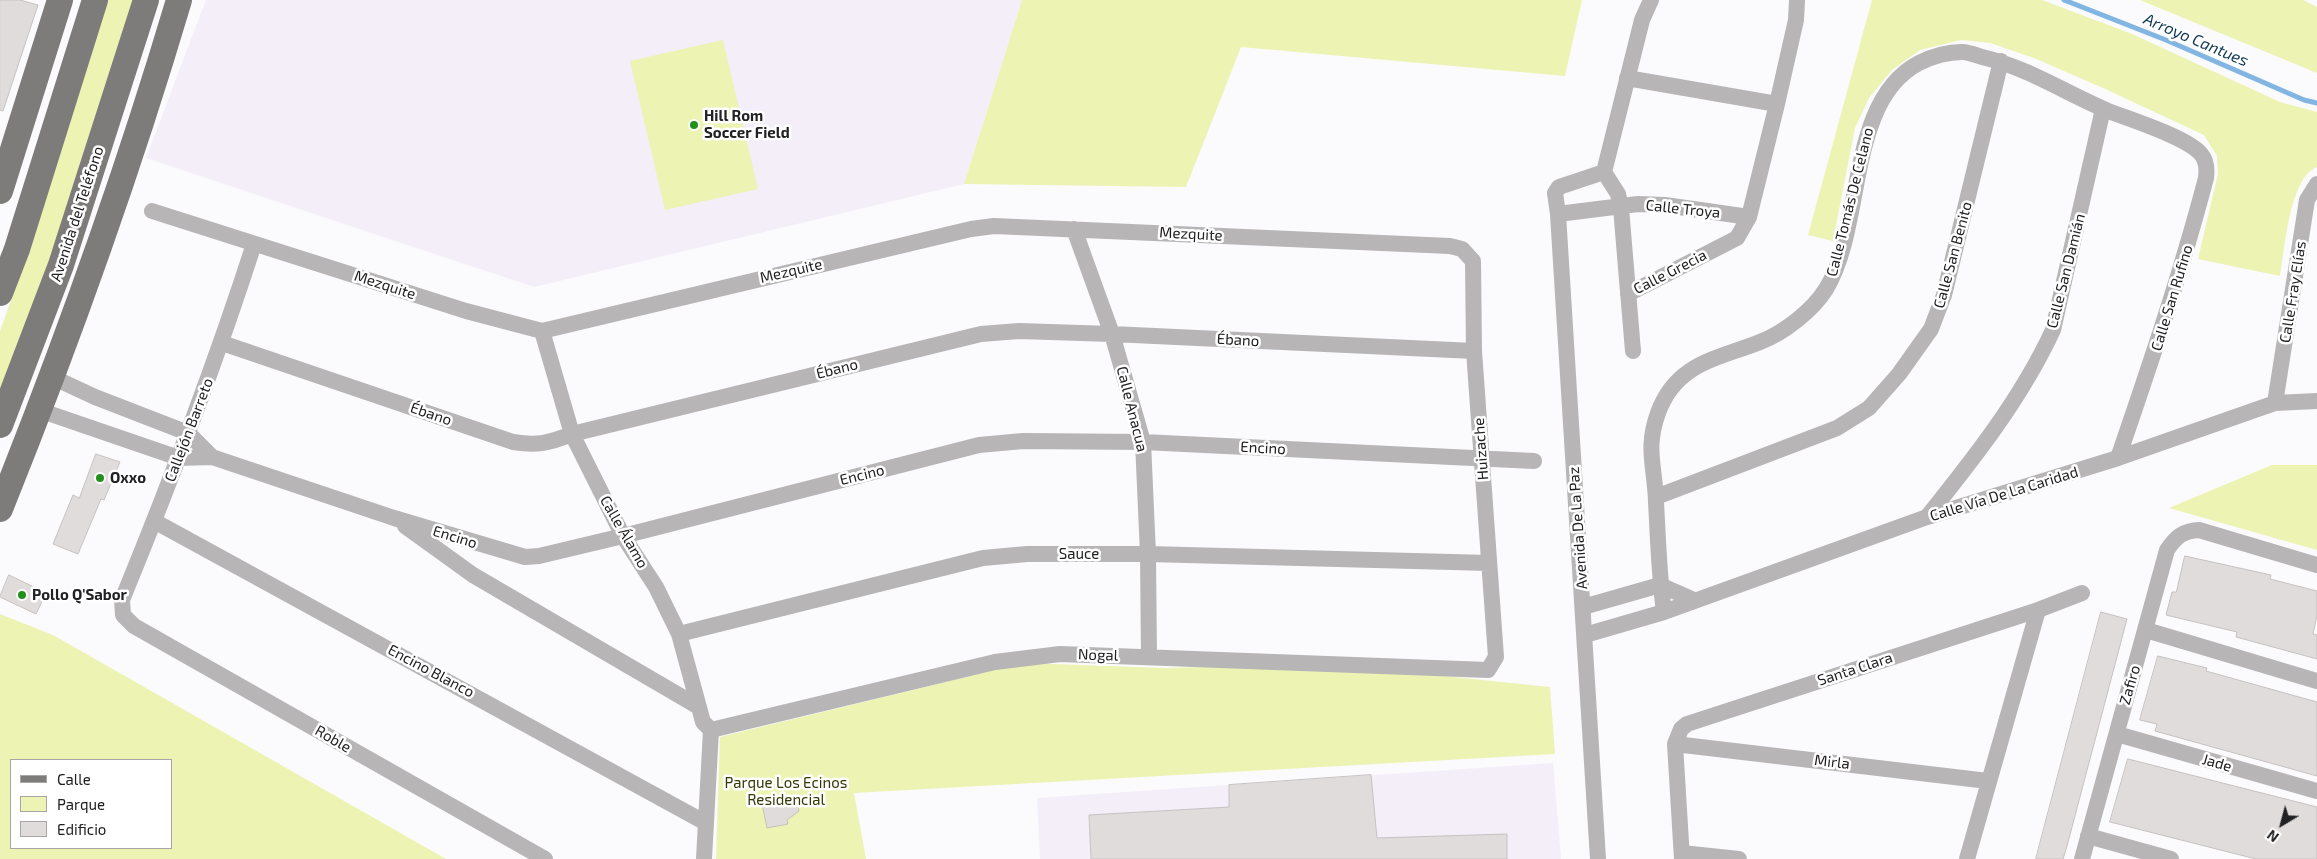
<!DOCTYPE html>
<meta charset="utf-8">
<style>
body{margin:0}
#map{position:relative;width:2317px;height:859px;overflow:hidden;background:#fbfafd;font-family:"Exo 2",sans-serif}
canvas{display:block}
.legend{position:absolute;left:10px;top:759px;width:162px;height:90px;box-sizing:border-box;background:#fff;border:1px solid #a6a6a7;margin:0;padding:6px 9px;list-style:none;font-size:15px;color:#212022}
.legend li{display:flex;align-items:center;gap:10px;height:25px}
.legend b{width:25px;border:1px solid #a6a6a7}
.north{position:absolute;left:2257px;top:799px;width:50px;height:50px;-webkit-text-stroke:4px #fff;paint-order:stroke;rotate:217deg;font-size:14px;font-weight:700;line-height:20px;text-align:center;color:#212022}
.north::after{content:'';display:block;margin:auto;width:18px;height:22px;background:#212022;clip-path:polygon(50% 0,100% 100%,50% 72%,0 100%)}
</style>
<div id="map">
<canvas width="2317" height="859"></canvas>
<ul class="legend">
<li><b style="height:6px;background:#7e7b7b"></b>Calle</li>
<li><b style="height:14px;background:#edf3b3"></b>Parque</li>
<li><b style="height:14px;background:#e0dcdb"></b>Edificio</li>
</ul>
<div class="north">N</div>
</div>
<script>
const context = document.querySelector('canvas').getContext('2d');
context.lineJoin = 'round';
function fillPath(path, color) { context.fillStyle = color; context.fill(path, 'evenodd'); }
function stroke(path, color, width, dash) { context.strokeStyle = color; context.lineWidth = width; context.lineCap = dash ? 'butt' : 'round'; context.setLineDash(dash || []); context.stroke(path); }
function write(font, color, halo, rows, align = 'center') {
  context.font = font + ' "Exo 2",sans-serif'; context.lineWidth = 5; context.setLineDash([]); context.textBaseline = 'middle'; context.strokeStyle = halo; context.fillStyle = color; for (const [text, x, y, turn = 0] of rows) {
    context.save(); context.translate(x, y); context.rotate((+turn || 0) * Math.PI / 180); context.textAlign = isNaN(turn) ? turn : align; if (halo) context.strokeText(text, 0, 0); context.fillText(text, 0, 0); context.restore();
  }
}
const built = new Path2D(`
 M206,0H1022L964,184L534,287L146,158Z
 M1553,763L1561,859H1040L1037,798Z`);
const green = new Path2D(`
 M107,0H134L79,178L0,394V331L28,253Z
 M1022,0H1582L1565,76L1241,47L1186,187L964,184Z
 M1872,0H2042L2132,34L2280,102L2317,112V167C2289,178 2285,249 2280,276L2198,259L2218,174L2217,156L2204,135L2103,88L2034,58L1990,43L1961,40L1920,50L1892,70L1869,98L1855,128L1833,241L1808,235Z
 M2140,0H2303L2317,7V73Z
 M723,40L758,189L665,210L630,61Z
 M2272,465H2317V550L2169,508Z
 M0,614L53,635L446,859H0ZM11,760H171V848H11Z
 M1024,663L1163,668L1244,666L1395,671L1550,687L1555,754L854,793L866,859H716L720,737Z`);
const stream = new Path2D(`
 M2064,0L2166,40L2304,100L2317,103`);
const building = new Path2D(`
 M0,0H20L38,5L3,111L0,110Z
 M96,454L120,462L104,500L101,499L78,554L53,544L73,495L79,498Z
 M2185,556L2271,575L2270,579L2317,591V616L2313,634L2317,635V659L2236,637L2237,632L2166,615L2172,592H2176Z
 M9,575L46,593L36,614L0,597Z
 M2101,612L2127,619L2067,846L2063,859H2036Z
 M2158,656L2207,668L2206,671L2317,702V776L2155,731L2157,724L2140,720Z
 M2128,759L2317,807V859H2256L2110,822Z
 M1371,775L1377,838L1507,834V859H1091L1089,815L1229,807V785Z
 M796,796L799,811L787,820L788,824L767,828L762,804Z`);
const minor = new Path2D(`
 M1627,78L1777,104
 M152,211L466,311L542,331L971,229L994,226L1450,246L1462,249L1473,261L1474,351L1496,657L1488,670L1060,654L995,662L711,730
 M1558,214L1638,204L1665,205L1749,217
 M1074,229L1112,334L1143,442L1148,554L1149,657
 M254,244C215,365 170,483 122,600L123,615L134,626L545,859
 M1628,294L1737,238L1749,217L1777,104L1796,20L1797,0
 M542,331L572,434L623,536L656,587L679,634L703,722L711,730
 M222,343L513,442C538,446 549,443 572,434L981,334L1019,331L1112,334L1474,351
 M1633,351L1621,208L1618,194L1604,172L1642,20L1651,0
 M52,377L95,397L188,433L212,457
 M2275,403L2307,200L2317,184
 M39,410L179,458L212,457L394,518L525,557L539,556L623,536L979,445L1023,441L1143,442L1534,461
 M1656,497L1837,428L1869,408L1899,374L1931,329L1944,295L2001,61
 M1927,517C1974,458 2021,399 2053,330L2103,109
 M154,521L706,823
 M405,526L473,575L699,707
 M1583,607L1660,585L1694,600
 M1664,612C1659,575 1658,538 1656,502C1655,466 1645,449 1658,413C1676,363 1717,359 1760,342C1784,333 1813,310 1826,289C1865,226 1846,101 1919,63C1931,57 1948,52 1962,52C1968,52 1976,55 1982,57C2026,67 2064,92 2106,110C2128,119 2187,137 2201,154C2207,161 2207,170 2206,178C2181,273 2150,365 2118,458
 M2146,630L2317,681
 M679,634L983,558L1027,554H1148L1489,563
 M1585,635L1664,612L1927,517L2118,458L2275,403L2317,401
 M2117,734L2317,791
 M1675,744L1988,781
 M2088,836L2171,859
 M1682,853L1739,859
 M704,859L711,730
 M1598,859L1558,214L1555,193L1559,187L1604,172
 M1682,859L1675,744L1681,729L1687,724L2038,610L2082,593
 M1967,859L2038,610
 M2082,859L2167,550C2176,537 2182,531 2199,530L2317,565`);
const primary = new Path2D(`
 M0,191L60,0
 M0,293L17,249L95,0
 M0,425L61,265L146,0
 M0,509C67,342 128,172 179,0`);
const markers = [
 [694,125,5,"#21911a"],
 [100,478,5,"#21911a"],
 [22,595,5,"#21911a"]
];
const poiNames = [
 ["Hill Rom",704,116],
 ["Soccer Field",704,133],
 ["Oxxo",110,478],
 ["Pollo Q'Sabor",32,595]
];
const streetNames = [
 ["Calle Tomás De Celano",1850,202,-76],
 ["Calle Troya",1683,209,6],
 ["Avenida del Teléfono",77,214,-72],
 ["Mezquite",1191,234,3],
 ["Calle San Benito",1953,255,-75],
 ["Mezquite",791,271,-13],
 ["Calle San Damián",2066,271,-76],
 ["Calle Grecia",1670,272,-27],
 ["Mezquite",385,285,18],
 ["Calle Fray Elías",2293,292,-81],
 ["Calle San Rufino",2172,298,-73],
 ["Ébano",1238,340,3],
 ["Ébano",837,369,-14],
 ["Calle Anacua",1132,409,76],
 ["Ébano",431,414,19],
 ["Callejón Barreto",189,430,-69],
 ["Encino",1263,448,3],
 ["Huizache",1481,449,-94],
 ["Encino",862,475,-14],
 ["Calle Vía De La Caridad",2004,494,-17],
 ["Avenida De La Paz",1578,528,-94],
 ["Calle Álamo",624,532,60],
 ["Encino",455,537,17],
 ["Sauce",1079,554],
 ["Nogal",1098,655,2],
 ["Santa Clara",1855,669,-18],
 ["Encino Blanco",431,671,28],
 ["Zafiro",2130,685,-74],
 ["Roble",333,739,30],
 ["Mirla",1832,762,7],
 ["Jade",2217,763,16]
];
const parkNames = [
 ["Parque Los Ecinos",786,783],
 ["Residencial",786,800]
];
const waterNames = [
 ["Arroyo Cantues",2196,40,23]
];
fillPath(built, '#f3eef8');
fillPath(green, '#edf3b3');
stroke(stream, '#82b6e2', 5);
fillPath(building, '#e0dcdb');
stroke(building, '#c6c2c1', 1);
stroke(minor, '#b7b5b5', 16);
stroke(primary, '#7e7b7b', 26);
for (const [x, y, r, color] of markers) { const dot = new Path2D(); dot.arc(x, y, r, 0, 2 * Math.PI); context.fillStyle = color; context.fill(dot); stroke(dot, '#fff', 2); }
write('bold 15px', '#212022', '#fff', poiNames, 'left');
write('15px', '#212022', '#fff', streetNames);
write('15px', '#353704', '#fff', parkNames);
write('italic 16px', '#0e3754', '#fff', waterNames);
</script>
